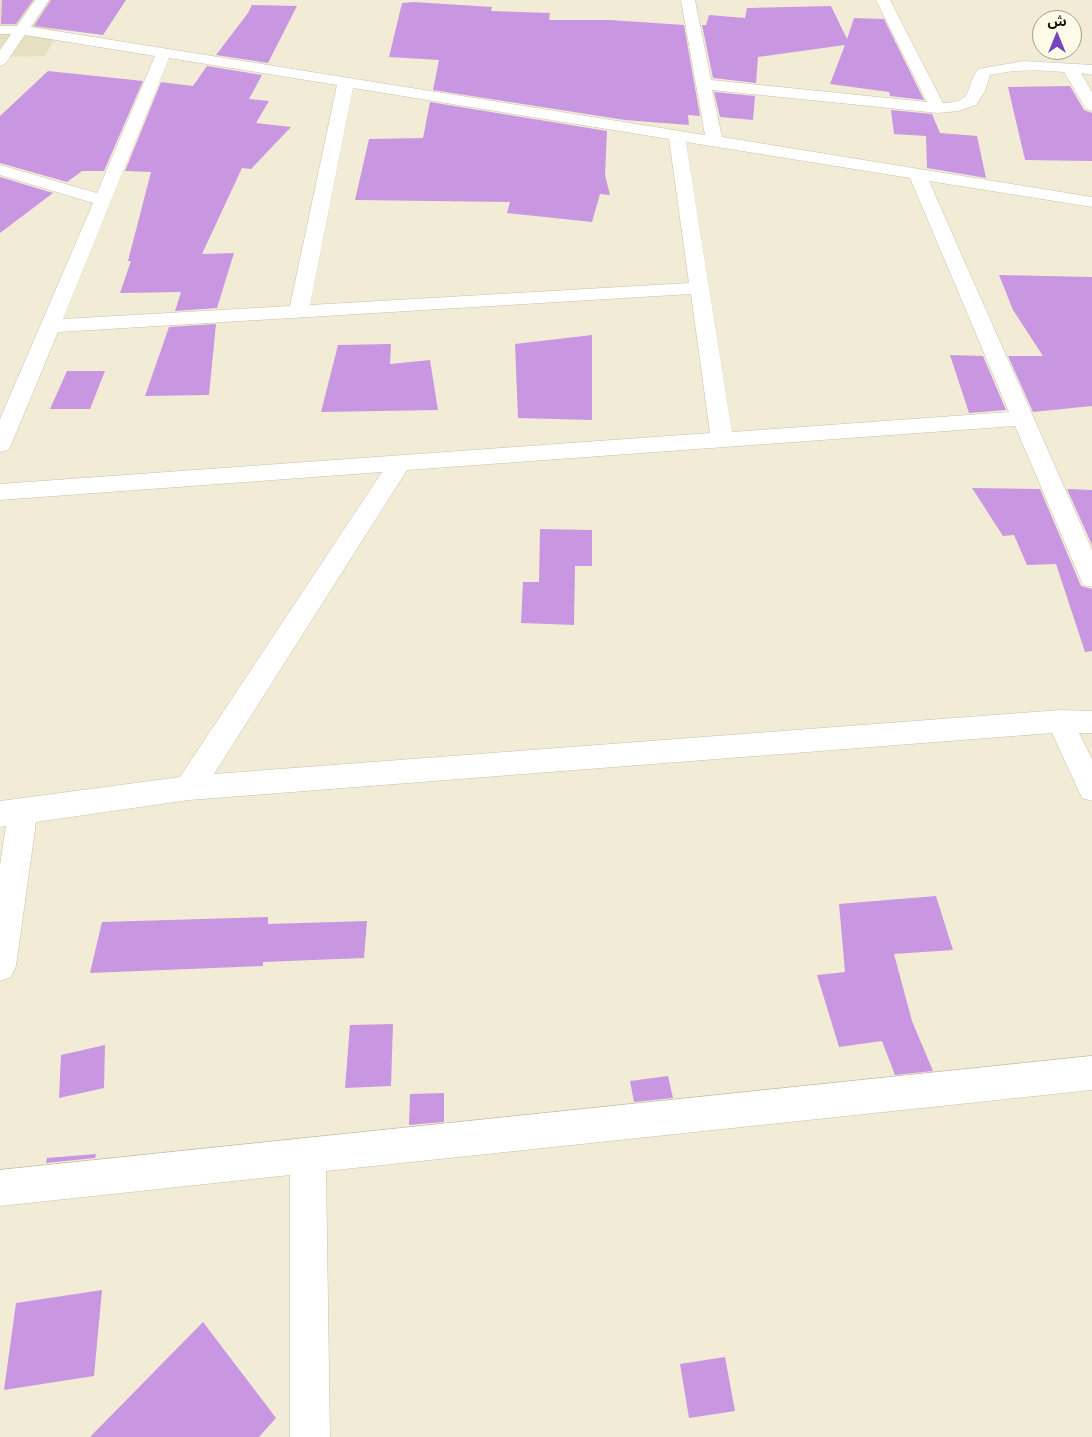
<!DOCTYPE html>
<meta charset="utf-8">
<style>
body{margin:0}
#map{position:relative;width:1092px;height:1437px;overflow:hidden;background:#f2ecd6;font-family:"PT Serif","Noto Sans Arabic",serif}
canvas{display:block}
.north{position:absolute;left:1032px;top:10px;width:50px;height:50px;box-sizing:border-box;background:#fefae8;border:1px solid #a19e90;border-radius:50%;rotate:0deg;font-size:14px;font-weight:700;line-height:20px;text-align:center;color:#15130c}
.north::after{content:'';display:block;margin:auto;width:18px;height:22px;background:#7445bd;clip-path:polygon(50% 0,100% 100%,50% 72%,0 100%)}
</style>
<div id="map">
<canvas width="1092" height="1437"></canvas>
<div class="north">ش</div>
</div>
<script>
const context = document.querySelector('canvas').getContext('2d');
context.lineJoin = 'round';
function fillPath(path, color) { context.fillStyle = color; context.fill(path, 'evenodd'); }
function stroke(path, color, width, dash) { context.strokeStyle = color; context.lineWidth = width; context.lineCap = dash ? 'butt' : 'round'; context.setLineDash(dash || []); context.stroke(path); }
const built = new Path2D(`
 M0,0H77L45,56L0,57Z`);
const building = new Path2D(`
 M2,0H33L16,24H1Z
 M51,0H126L103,35L34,26Z
 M414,2L492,7L491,11L550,13L549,20H610L684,25L700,116L688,115L689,125L625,120L433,90L439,60L389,57L402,3Z
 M252,5L297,6L268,63L216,55L248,13Z
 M831,6L847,39L854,18L884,19L924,100L890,96L889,92L830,84L845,45L758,57L756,83L713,78L702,25H706L709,15L745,18L747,8Z
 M207,66L262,75L249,99L269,101L256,123L291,127L251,169L242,168L202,254L234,253L217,308L175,311L181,292L120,293L131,261H128L151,172L125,171L161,82L193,86Z
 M48,71L143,81L104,171H82L67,182L0,163V116Z
 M1070,86L1084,110L1092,113V161L1025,160L1008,87Z
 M714,92L755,96L753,120L720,117Z
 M430,102L607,131L605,175L610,195L600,194L592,222L507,213L510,202L355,200L369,139L423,138Z
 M891,110L932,114L940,133L977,136L986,178L927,168L926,136L894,134Z
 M0,177L53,193L0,233Z
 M999,275L1092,277V406L1033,412L1008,356H1043L1013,310Z
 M216,324L209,395L145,396L169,327Z
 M592,335V420L518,418L515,344Z
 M391,344L390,364L430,360L438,410L321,412L338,345Z
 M950,355L983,356L1006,410L969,413Z
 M67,371H105L90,409H50Z
 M972,488L1040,489L1081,586L1092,589V651L1085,652L1056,564L1027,565L1014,535L1003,536Z
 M1067,489L1092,490V545Z
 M540,529L592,530V566H575L574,625L521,623L523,582H539Z
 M936,896L953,950L894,954L912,1021L933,1071L895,1075L882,1041L839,1047L817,975L845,972L839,904Z
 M268,917V924L367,921L364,958L263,962V966L90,973L102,922Z
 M393,1024L391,1086L345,1088L350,1025Z
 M105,1045L104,1088L59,1098L61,1055Z
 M668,1076L673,1098L634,1102L630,1081Z
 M444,1093V1122L409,1125L410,1094Z
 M96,1154L95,1158L46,1163L47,1158Z
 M102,1290L94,1376L4,1390L16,1303Z
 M203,1322L276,1418L259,1437H90Z
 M725,1357L735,1411L689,1418L680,1364Z`);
const street = new Path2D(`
 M35,0H49L31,27L705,135L681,0H695L711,80L927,102L876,0H890L943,103C975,102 964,89 978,69L1024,61L1092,65V75L1081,73L1092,92V111L1086,109L1064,72C1039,70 1015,69 990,75L985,91L976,105L958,111L938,113L712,90L722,137L1092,197V207L929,181L1092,550V587L1083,585L1080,578L1015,426L407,470L214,774L1060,710L1092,711V733H1079L1092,759V801L1082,798L1052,733L189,800L36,822L16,966L11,977L0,981V865L6,826L0,827V801L180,777L382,472L0,500V484L710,433L691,294L58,332L11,445L8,450L0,452V419L93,203L0,175V165L97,193L155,56L25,35L5,64L0,66V50L11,34H0V26H17ZM169,58L337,85L290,306L63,319ZM353,88L669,139L689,283L310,305ZM686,142L910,178L1009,412L732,432Z
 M1092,1056V1090L326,1171L330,1437H290V1175L0,1206V1170Z`);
fillPath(built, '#e7dfc2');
fillPath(building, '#c997e2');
stroke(street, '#c5c0aa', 1);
fillPath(street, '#fff');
</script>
